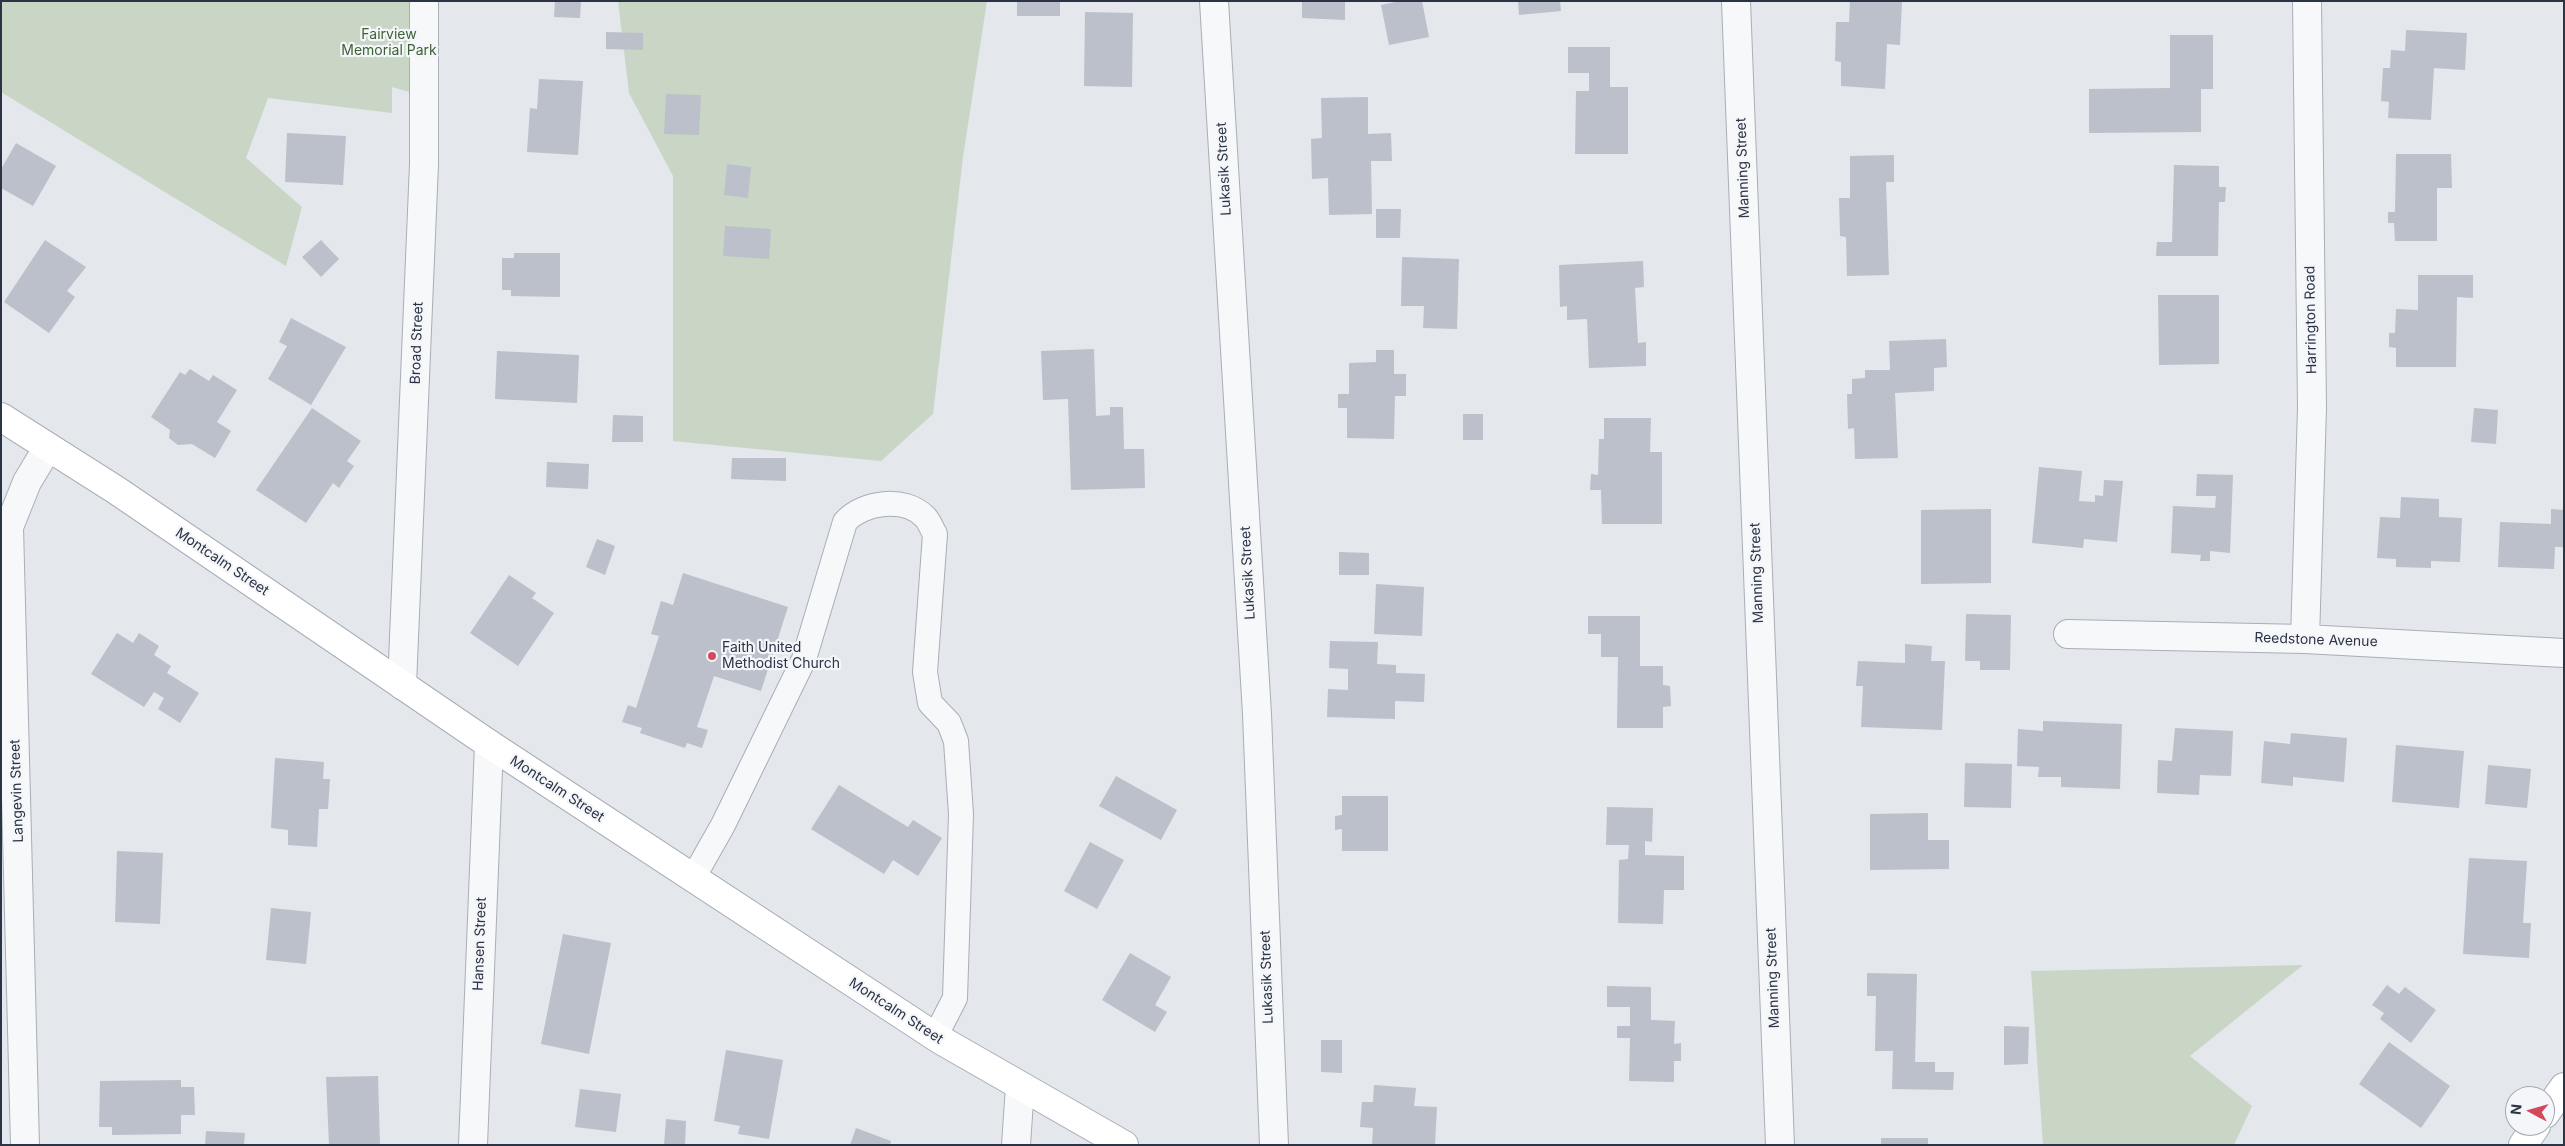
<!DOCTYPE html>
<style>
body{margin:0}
#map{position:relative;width:2565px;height:1146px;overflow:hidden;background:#e4e7ec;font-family:Inter,sans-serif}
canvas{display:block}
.frame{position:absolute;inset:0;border:2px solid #2b3445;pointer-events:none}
.north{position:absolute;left:2505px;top:1086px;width:50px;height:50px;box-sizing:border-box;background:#f4f6f9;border:1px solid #a4a8b1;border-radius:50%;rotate:276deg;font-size:14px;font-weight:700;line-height:20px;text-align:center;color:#2b3445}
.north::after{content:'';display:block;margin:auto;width:18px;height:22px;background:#d1495b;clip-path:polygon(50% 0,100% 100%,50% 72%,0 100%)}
</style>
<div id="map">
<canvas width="2565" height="1146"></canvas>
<div class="frame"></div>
<div class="north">N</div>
</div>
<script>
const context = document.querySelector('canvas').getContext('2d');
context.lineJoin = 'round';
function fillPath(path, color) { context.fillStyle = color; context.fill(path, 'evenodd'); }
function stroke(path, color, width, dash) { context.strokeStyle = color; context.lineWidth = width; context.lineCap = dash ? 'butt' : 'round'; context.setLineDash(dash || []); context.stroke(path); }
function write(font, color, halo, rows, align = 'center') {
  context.font = font + ' Inter,sans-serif'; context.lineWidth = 4.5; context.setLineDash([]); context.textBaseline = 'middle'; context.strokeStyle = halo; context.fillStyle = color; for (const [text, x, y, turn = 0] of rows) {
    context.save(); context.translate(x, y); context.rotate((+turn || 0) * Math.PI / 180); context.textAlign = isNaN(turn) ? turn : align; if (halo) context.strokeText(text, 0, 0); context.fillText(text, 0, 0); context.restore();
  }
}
const green = new Path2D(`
 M1,1H434L427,97L392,87V113L268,98L246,158L302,207L286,266L1,92Z
 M618,1H987L963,157L933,414L881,461L673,441V176L629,93Z
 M2303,965L2190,1056L2252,1106L2234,1145H2043L2031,971Z`);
const building = new Path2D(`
 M555,1H581L580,18L554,17Z
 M1017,1H1060V16H1017Z
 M1302,1H1345V20L1302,18Z
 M1400,1H1422L1429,37L1389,45L1381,5Z
 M1518,1H1560L1561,11L1519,15Z
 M1850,1H1902L1900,45L1887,44L1885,89L1841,86V62L1835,61L1836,22H1849Z
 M1085,12L1133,13L1132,87L1084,86Z
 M2406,30L2467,33L2465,70L2434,68L2431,120L2388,118L2389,102L2381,101L2383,68H2390L2391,50L2405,51Z
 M606,32L643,33V50L606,49Z
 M2170,35H2213V89H2201V132L2089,133V89L2170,88Z
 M1568,47H1610V87H1628V154H1575L1576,91H1589V73H1568Z
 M539,79L583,81L578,155L527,152L530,108L537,109Z
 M666,94L701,95L699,135L664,134Z
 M1368,97V134L1391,133L1392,161H1371L1372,214L1329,215L1328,178L1312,179L1311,139L1322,138L1321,98Z
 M287,133L346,136L343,185L285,182Z
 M16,143L56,166L33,206L1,188V169Z
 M2396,154H2451L2452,188H2437V241H2395L2394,223H2388V212H2395Z
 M1894,155V182H1886L1889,275L1847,276L1846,237L1840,236L1839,198H1850V156Z
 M727,164L751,167L748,198L724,195Z
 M2174,165L2219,166V187H2226L2225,202H2219L2218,256H2156L2157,242H2172Z
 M1376,209H1401L1400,238H1376Z
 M725,226L771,229L769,259L723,256Z
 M45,240L86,267L67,291L75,297L49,333L4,302Z
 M321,240L339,259L321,277L302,257Z
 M514,253H560V297L511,296V290H502V258H514Z
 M1402,257L1459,259L1457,329L1423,328L1424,306H1401Z
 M1643,261L1644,287L1635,288L1638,343L1646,342V366L1589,368L1587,319L1567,320V306L1560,307L1559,265Z
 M2418,275H2473V298L2457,297L2456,367H2396V348L2389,347V333H2395L2396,309L2418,310Z
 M2158,295H2219V364L2159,365Z
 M291,318L346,347L311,405L268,379L287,346L279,342Z
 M1946,339L1947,367L1934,368V391L1895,393L1898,458L1855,459L1854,428L1848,429L1847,394H1852V379L1865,378V370H1890L1889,341Z
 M1094,349L1096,416L1110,415V407H1123L1124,449H1144L1145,488L1071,490L1068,399L1043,400L1041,351Z
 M1376,350H1394V374H1406V396H1395L1394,439L1347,438V408H1338V394H1349V363L1376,362Z
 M497,351L579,355L577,403L495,399Z
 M190,369L209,381L213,375L237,390L217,422L231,431L215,458L192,444L178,445L169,438L170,430L151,417L180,372L185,375Z
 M312,408L361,441L347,461L354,466L339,488L333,483L306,523L256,490Z
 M2474,408L2498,410L2496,444L2471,442Z
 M1463,414H1483V440H1463Z
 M613,415L643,416V442H612Z
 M1604,418H1651L1650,452H1662V524H1602L1601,490H1590L1591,474L1598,475L1599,439H1604Z
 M732,458H786V481L731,479Z
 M547,462L589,464L588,489L546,487Z
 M2039,467L2082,471L2079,501L2095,502V495L2103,496L2104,480L2123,481L2117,542L2084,539L2083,548L2032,543Z
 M2197,474L2233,475L2230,553L2210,551V561H2200L2201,555L2171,553L2173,506L2215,508L2216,496H2196Z
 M2401,497L2439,499V517L2462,518L2460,562L2431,561V568L2396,567V559L2377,558L2380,517L2400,518Z
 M1991,509V583L1921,584V510Z
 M2551,509L2564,510V547H2555L2554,569L2498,567L2500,522L2551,524Z
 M597,539L615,546L605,575L586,567Z
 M1339,552L1369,553V575H1339Z
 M683,573L788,607L761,691L714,676L697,727L708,730L702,748L687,743L685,748L640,733L642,728L622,722L628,705L636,708L659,636L651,634L661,601L673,605Z
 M509,575L536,593L532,598L554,613L518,666L470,633Z
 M1376,584L1424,587L1422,636L1374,634Z
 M1966,614L2011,615L2010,670H1980V661H1965Z
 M1588,616H1640V666H1663V685L1670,686L1671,706L1663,707V728H1617L1618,657H1601V634H1588Z
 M117,633L133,643L139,633L159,646L154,655L171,666L167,673L199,693L180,723L158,709L164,698L154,692L144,707L91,674Z
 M1330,641L1378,642L1377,664L1396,665V673L1425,674L1424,702L1395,701V719L1327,717L1328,689L1348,690V669L1329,668Z
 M1905,644L1932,646L1931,661H1945L1942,730L1861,727L1863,686H1856L1858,661L1905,663Z
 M2043,721L2122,724L2120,789L2061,787V777H2038L2039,767L2017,766L2018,729L2043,731Z
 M2175,728L2233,731L2231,776L2200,775L2199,795L2157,793L2158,760L2172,761Z
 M2291,733L2347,738L2344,782L2293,777V786L2261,783L2264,741L2290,744Z
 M2396,745L2464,751L2459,808L2392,802Z
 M275,758L324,762L323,779H330L328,809H319L317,847L288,845V830L271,828Z
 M1965,763L2012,764L2011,808L1964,807Z
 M2488,765L2531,769L2527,808L2485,804Z
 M1116,776L1177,810L1161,840L1099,806Z
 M839,785L908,827L913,820L942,838L918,876L893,860L884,874L811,829Z
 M1342,796H1388V851H1342V829L1335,830V816L1342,815Z
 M1607,807L1653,808L1652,842L1645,841V855L1684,856V890H1664L1663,924L1618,923L1619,860L1628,859L1629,845H1606Z
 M1928,813V840H1949V869L1870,870V814Z
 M1090,842L1124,860L1097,909L1064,891Z
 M117,851L163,853L160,924L115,922Z
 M2469,858L2527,861L2523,923H2531L2529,958L2463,954Z
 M271,908L311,912L306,964L266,960Z
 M563,934L611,943L589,1054L541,1044Z
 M1130,953L1171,977L1155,1005L1167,1012L1155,1032L1102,1000Z
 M1867,973L1917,974L1915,1062H1935V1072H1954L1953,1090L1892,1089L1893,1051H1875L1876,996H1867Z
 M2387,985L2399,994L2405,987L2436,1010L2411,1043L2380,1019L2384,1013L2372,1005Z
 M1607,986L1651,987V1020L1675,1021L1674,1044L1681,1043V1061H1674V1082L1629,1081L1630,1038H1617V1026H1630V1007H1607Z
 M2004,1026L2029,1027L2028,1064L2004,1065Z
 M1321,1040H1342V1073L1321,1072Z
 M2389,1042L2450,1086L2421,1128L2359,1084Z
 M726,1050L783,1060L769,1139L738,1134L740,1126L714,1121Z
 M378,1076L380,1145H329L326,1077Z
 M181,1080V1087H194L195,1115H181V1134L112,1135V1127H99L100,1081Z
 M1374,1085L1416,1088L1414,1106L1437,1107L1435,1145H1372L1373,1128L1360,1127L1362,1102H1373Z
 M580,1089L621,1094L616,1132L575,1127Z
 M666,1119L686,1121L685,1145H664Z
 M856,1128L891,1141L890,1145H850Z
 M206,1131L245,1133L244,1145H205Z
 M1881,1138H1928V1145H1881Z`);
const lane = new Path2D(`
 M693,878L723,825L804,659L845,522C862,502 905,496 925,517C929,521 932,529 935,534L925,672L930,703L949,723L956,741L961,814L955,998L935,1037`);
const street = new Path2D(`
 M1214,1L1257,714L1274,1145
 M1736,1L1780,1145
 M2068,634L2305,639L2564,653
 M2305,639L2312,408L2307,1
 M402,685L424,164V1
 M25,1145L9,527L27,482L48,447
 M473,1145L489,744
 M1016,1145L1020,1086`);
const secondary = new Path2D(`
 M1,417L116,490L489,744L939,1039L1124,1145
 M2545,1114L2564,1087
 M2523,1145L2536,1126`);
const markers = [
 [712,656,5,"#d1495b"]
];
const parkNames = [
 ["Fairview",389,35],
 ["Memorial Park",389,51]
];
const streetNames = [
 ["Manning Street",1743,168,-92],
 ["Lukasik Street",1224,169,-93],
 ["Harrington Road",2311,320,-91],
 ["Broad Street",417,343,-88],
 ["Montcalm Street",222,562,34],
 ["Lukasik Street",1248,573,-93],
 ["Manning Street",1757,573,-92],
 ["Reedstone Avenue",2316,640,2],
 ["Montcalm Street",557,789,33],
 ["Langevin Street",17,791,-92],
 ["Hansen Street",480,944,-88],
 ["Lukasik Street",1267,977,-92],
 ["Manning Street",1773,978,-92],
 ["Montcalm Street",896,1011,33]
];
const poiNames = [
 ["Faith United",722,648],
 ["Methodist Church",722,664]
];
fillPath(green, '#c9d6c5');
fillPath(building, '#bbc0ca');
stroke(lane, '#a9aeb7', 26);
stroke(street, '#a9aeb7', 30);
stroke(secondary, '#a9aeb7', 30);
stroke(lane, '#f7f8fa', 24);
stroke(street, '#f7f8fa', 28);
stroke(secondary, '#fff', 28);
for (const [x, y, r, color] of markers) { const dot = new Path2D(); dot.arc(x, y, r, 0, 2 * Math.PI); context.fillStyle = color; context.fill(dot); stroke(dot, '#f4f6f9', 2); }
write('14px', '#3f6138', '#f4f6f9', parkNames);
write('14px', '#2b3445', '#f4f6f9', streetNames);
write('14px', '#2b3445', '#f4f6f9', poiNames, 'left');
</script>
